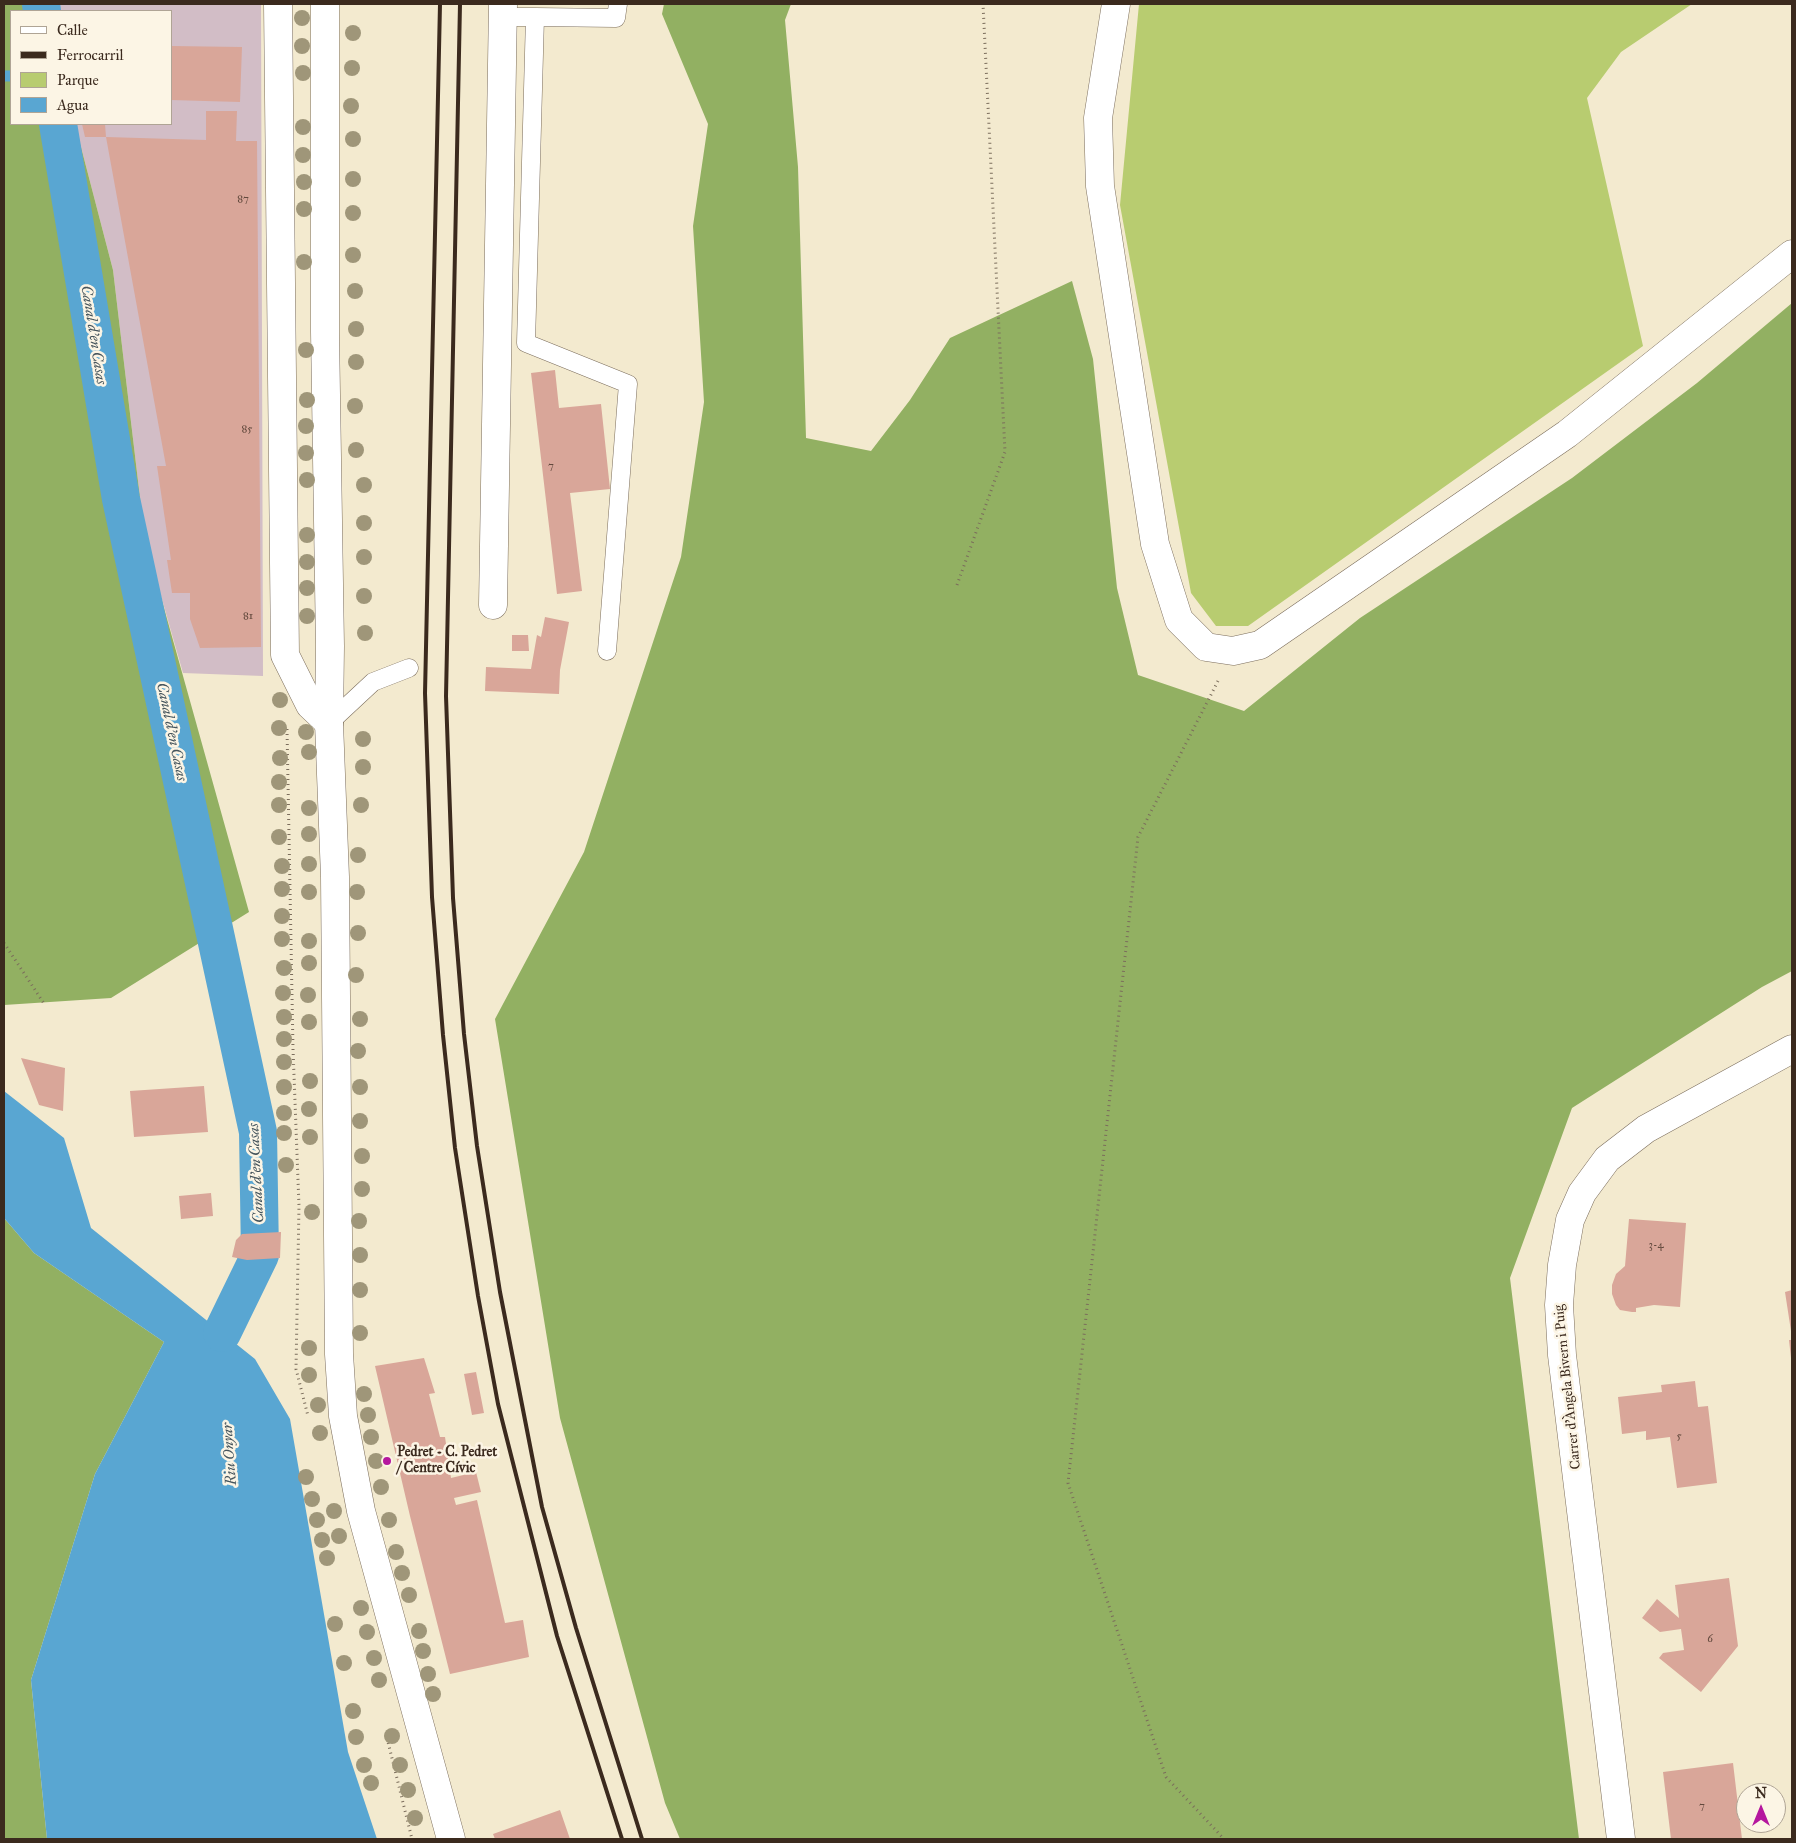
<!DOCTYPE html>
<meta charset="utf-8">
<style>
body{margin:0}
#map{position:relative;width:1796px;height:1843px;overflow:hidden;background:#f3eacf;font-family:"IM FELL Great Primer",serif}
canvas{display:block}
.frame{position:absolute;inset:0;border:5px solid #3b2a1e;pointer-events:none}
.legend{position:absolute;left:10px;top:10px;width:162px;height:115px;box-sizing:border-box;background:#fcf5e5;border:1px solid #afa495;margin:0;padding:6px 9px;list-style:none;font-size:15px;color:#3b2a1e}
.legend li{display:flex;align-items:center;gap:10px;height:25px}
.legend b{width:25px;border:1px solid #afa495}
.north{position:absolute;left:1736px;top:1783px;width:50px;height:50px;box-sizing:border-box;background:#fcf5e5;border:1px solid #afa495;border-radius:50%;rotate:0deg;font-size:14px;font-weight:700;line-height:20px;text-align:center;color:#3b2a1e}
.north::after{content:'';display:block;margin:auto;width:18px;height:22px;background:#b5179e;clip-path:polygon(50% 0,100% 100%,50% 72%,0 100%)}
</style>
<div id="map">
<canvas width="1796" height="1843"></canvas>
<div class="frame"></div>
<ul class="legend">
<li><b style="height:6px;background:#fff"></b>Calle</li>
<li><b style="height:6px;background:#3b2a1e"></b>Ferrocarril</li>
<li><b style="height:14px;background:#b8cc70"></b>Parque</li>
<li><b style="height:14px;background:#59a6d2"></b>Agua</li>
</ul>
<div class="north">N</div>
</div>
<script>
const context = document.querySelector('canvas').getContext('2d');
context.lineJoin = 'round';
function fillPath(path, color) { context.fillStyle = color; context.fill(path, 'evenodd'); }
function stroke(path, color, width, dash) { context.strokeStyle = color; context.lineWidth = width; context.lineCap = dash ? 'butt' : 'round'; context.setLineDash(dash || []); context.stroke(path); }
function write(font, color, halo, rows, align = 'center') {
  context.font = font + ' "IM FELL Great Primer",serif'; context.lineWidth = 5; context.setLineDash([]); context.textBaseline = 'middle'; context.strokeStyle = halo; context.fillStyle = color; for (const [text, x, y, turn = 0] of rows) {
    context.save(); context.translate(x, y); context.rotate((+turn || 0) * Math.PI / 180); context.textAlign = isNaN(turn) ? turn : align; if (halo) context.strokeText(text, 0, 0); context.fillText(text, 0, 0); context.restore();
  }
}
const industrial = new Path2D(`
 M57,4H261L263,676L183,673L145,540L113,270L75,124H171V11H57Z`);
const green = new Path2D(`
 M1139,4H1692L1621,52L1587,98L1643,346L1248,626H1216L1191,593L1120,205Z`);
const forest = new Path2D(`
 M4,4H57V11H11V124H75L113,270L145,540L249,912L111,998L4,1005Z
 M664,4H791L785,20L798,167L806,438L871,451L910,400L950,338L1072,281L1093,359L1117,588L1138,675L1244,711L1360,618L1572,478L1697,383L1792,303V971L1762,987L1572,1108L1510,1278L1579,1839H680L665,1803L560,1418L495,1019L584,852L681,557L704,402L693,226L708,124L662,14Z
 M4,1218L34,1253L164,1342L95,1474L31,1680L47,1839H4Z`);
const water = new Path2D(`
 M4,1091L64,1138L91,1228L255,1359L290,1419L348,1752L377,1839H47L31,1680L95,1474L164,1342L34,1253L4,1218Z`);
const stream = new Path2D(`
 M4,76H11`);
const canal = new Path2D(`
 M41,4L42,11
 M58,124L121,499L258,1132L260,1255L222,1333`);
const building = new Path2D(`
 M171,46L242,47L240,102L171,100Z
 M206,111H237L236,141H257L261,647L200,648L190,619V593H172L167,560H171L157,466H166L106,137L206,140Z
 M82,124H105L106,137H85Z
 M555,370L559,408L601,404L610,489L570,493L582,591L557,594L531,373Z
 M545,617L569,622L560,670L559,694L485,691L486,667L531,669L537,635L541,637Z
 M512,635H528L529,651H512Z
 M21,1058L65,1068L63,1111L39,1105Z
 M204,1086L208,1132L134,1137L130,1091Z
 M211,1193L213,1216L181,1219L179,1196Z
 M1629,1219L1686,1223L1680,1307L1654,1305L1636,1308V1312H1632L1620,1310L1616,1305L1612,1294V1285L1616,1274L1625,1266Z
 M281,1232L280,1258L247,1260L232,1257L236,1240L242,1234Z
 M1792,1290V1331H1791L1785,1292Z
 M1789,1340H1792V1358H1791Z
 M424,1358L435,1393L429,1394L440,1437H445L451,1478L476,1472L481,1492L454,1498L456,1505L477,1500L505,1623L523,1620L529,1657L450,1674L410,1516L375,1366Z
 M476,1372L484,1413L472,1415L464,1374Z
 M1695,1381L1698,1407L1708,1406L1717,1483L1677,1488L1670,1437L1646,1440V1431L1622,1434L1618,1397L1662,1392L1661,1385Z
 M1729,1578L1738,1646L1701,1692L1659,1658L1663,1653L1684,1650L1681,1629L1660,1632L1642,1618L1657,1599L1679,1618L1675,1585Z
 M1733,1763L1742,1839H1671L1663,1772Z
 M560,1810L570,1839H495L493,1834Z`);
const path = new Path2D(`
 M957,585L1005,452L983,4
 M1218,681L1138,837L1068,1483L1166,1777L1224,1839
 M287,729L293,1049L299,1206L296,1369L308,1416
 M4,943L45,1005
 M387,1738L412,1839`);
const service = new Path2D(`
 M503,17H535
 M607,651L628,384L526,343L535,17L616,18L618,4
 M329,723L373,682L409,668`);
const minor = new Path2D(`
 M278,4L285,655L310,705L329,723
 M1116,4L1098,118L1100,186L1155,544L1179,620L1206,647L1233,651L1260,645L1567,434L1792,254
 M493,605L503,4
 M1621,1839L1562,1355L1559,1305L1562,1265L1570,1220L1582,1193L1607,1159L1646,1129L1792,1049`);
const tertiary = new Path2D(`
 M325,4V332L330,646L329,723L335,877L339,1354L343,1416L361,1511L451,1839`);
const rail = new Path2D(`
 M440,4L425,693L432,897L443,1035L455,1148L478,1296L498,1404L557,1636L622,1839
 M460,4L446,696L453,898L464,1034L477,1146L500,1292L542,1507L576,1628L642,1839`);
const trees = [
 [302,18],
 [353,33],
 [302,46],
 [352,68],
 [303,73],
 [351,106],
 [303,127],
 [353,139],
 [303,155],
 [353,179],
 [304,182],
 [304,209],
 [353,213],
 [353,255],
 [304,262],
 [355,291],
 [356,329],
 [306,350],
 [356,362],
 [307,400],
 [355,406],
 [306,426],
 [356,450],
 [306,453],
 [307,480],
 [364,485],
 [364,523],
 [307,535],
 [364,557],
 [307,562],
 [307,588],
 [364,596],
 [307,616],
 [365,633],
 [280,700],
 [279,728],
 [306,732],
 [363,739],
 [309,752],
 [280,758],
 [363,767],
 [279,782],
 [279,805],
 [361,805],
 [309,808],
 [309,834],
 [279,837],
 [358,855],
 [309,864],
 [282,866],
 [282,889],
 [309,892],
 [357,892],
 [282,916],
 [358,933],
 [282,939],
 [309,941],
 [309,963],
 [284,968],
 [356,975],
 [283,993],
 [308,995],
 [284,1017],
 [360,1019],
 [309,1022],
 [284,1039],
 [358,1051],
 [284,1062],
 [310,1081],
 [284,1087],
 [360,1087],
 [309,1109],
 [284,1113],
 [360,1121],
 [284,1133],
 [310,1137],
 [362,1156],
 [286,1165],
 [362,1189],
 [312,1212],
 [359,1221],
 [360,1255],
 [360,1290],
 [360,1333],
 [309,1348],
 [309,1375],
 [364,1394],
 [318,1405],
 [368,1415],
 [320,1433],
 [371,1437],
 [376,1461],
 [306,1477],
 [381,1487],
 [312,1499],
 [334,1511],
 [317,1520],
 [389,1520],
 [339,1536],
 [322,1540],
 [396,1552],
 [327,1558],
 [402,1573],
 [409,1595],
 [361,1608],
 [335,1624],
 [419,1631],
 [367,1632],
 [423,1651],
 [374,1658],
 [344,1663],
 [428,1674],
 [379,1680],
 [433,1694],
 [353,1711],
 [392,1736],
 [356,1737],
 [364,1765],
 [400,1765],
 [371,1783],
 [408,1790],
 [415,1818]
];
const markers = [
 [387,1461,5,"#b5179e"]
];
const numberNames = [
 ["87",243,199],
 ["85",247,429],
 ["7",551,466],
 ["81",248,616],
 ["3-4",1656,1245],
 ["5",1679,1436],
 ["6",1710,1639],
 ["7",1702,1806]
];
const streetNames = [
 ["Carrer d'Àngela Bivern i Puig",1568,1387,-96]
];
const poiNames = [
 ["Pedret - C. Pedret",397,1453],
 ["/ Centre Cívic",397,1469]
];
const waterNames = [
 ["Canal d'en Casas",93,335,81],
 ["Canal d'en Casas",171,732,78],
 ["Canal d'en Casas",257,1173,-93],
 ["Riu Onyar",230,1454,-94]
];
fillPath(industrial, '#d2bdc6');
fillPath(green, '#b8cc70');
fillPath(forest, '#92b062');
fillPath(water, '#59a6d2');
stroke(stream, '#59a6d2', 11);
stroke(canal, '#59a6d2', 38);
fillPath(building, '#d9a699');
stroke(service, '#7b6d5c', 19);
stroke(minor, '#7b6d5c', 29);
stroke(tertiary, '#7b6d5c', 29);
stroke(path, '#7b6d5c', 3, [1, 4]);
stroke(service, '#fff', 18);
stroke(minor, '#fff', 28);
stroke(tertiary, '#fff', 28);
stroke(rail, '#3b2a1e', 4);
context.fillStyle = '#9f9679';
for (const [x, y] of trees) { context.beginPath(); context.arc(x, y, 8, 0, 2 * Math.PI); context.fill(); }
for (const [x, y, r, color] of markers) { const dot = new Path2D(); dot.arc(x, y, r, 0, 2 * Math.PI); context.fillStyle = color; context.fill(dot); stroke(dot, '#fcf5e5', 2); }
write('11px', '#62493d', null, numberNames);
write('14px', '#3b2a1e', '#fcf5e5', streetNames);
write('bold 14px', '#3b2a1e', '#fcf5e5', poiNames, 'left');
write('italic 15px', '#46555d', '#fcf5e5', waterNames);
</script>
